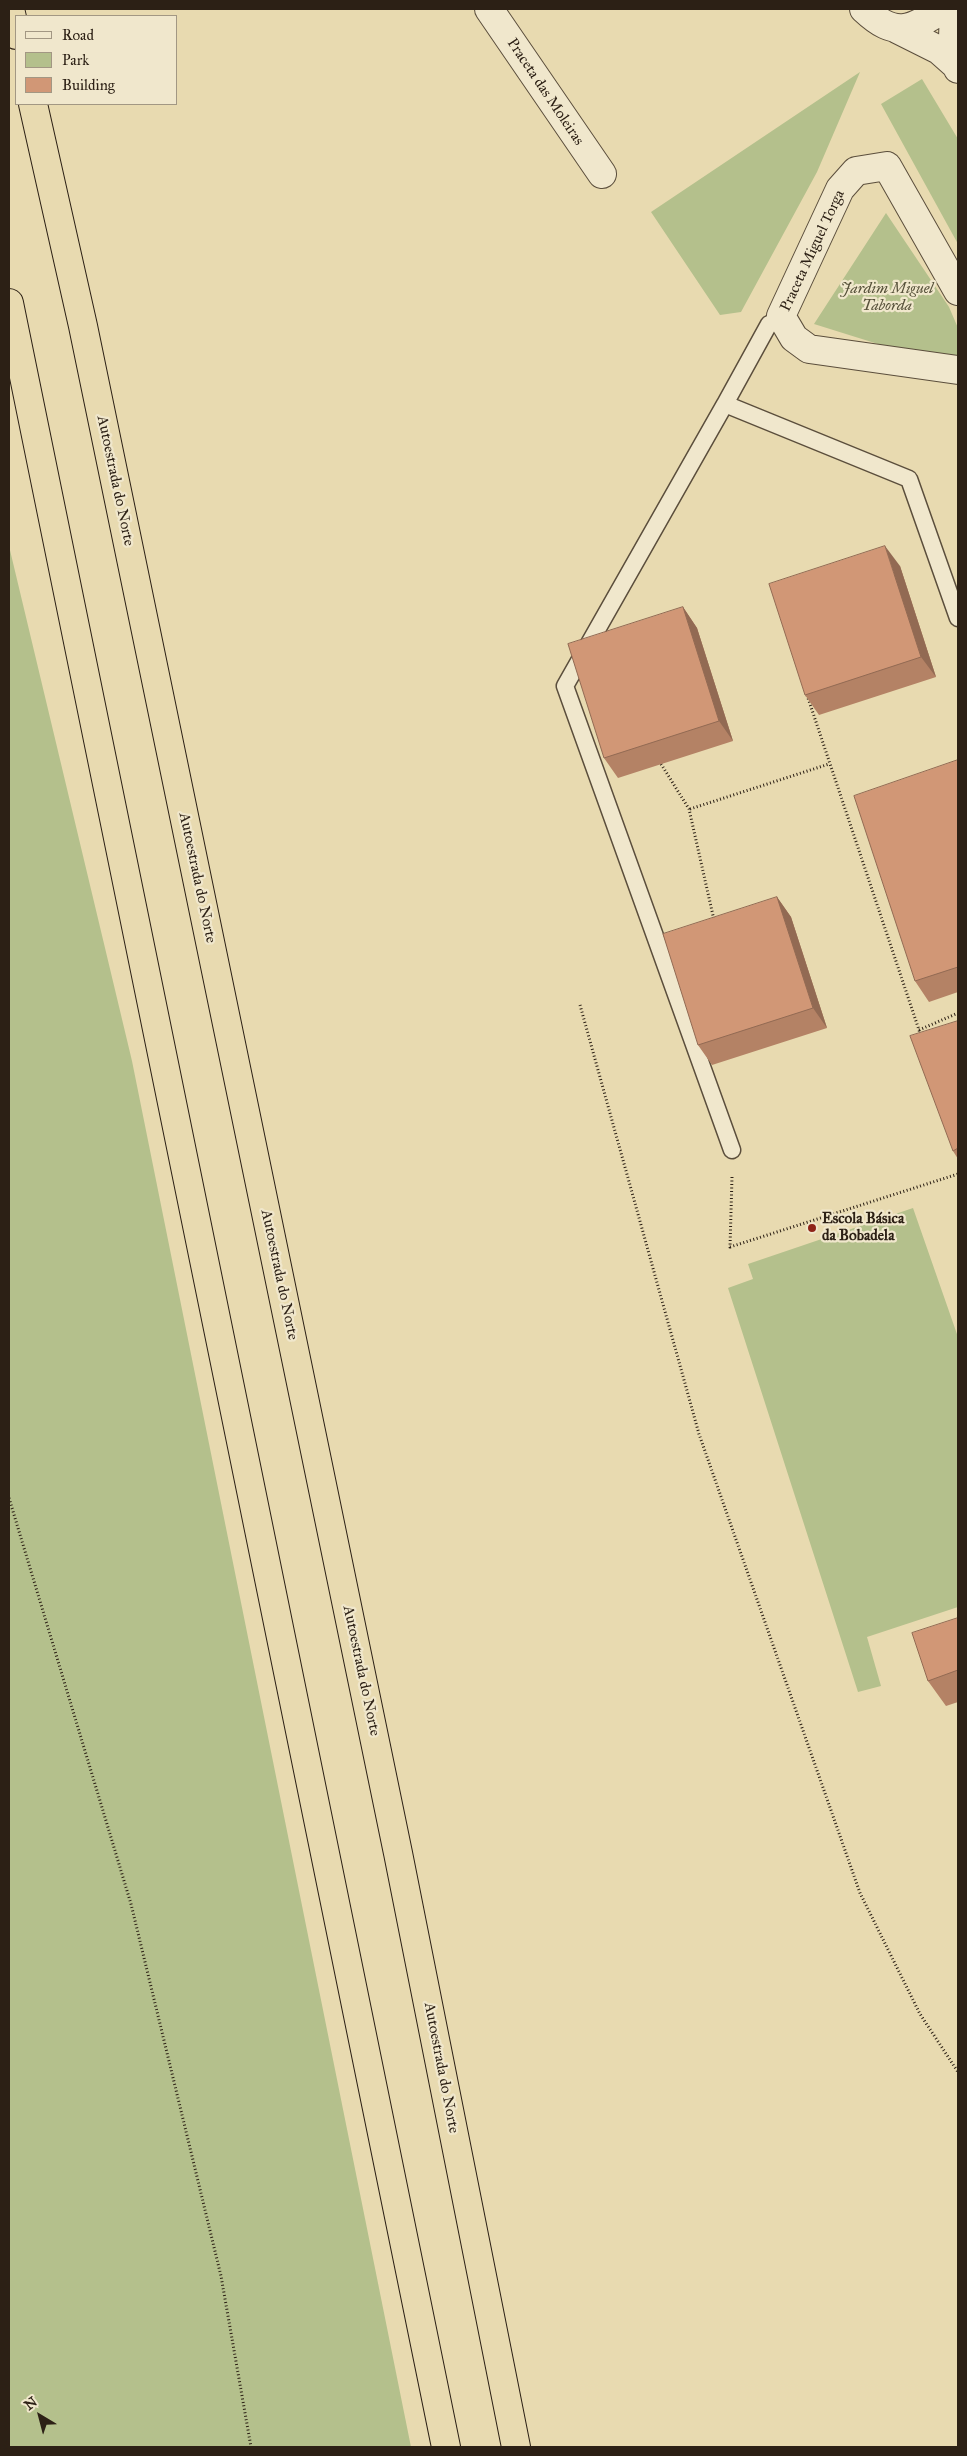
<!DOCTYPE html>
<meta charset="utf-8">
<style>
body{margin:0}
#map{position:relative;width:967px;height:2456px;overflow:hidden;background:#e8dab0;font-family:"IM FELL Great Primer",serif}
canvas{display:block}
.frame{position:absolute;inset:0;border:10px solid #2c2015;pointer-events:none}
.legend{position:absolute;left:15px;top:15px;width:162px;height:90px;box-sizing:border-box;background:#f0e7cc;border:1px solid #a29783;margin:0;padding:6px 9px;list-style:none;font-size:15px;color:#2c2015}
.legend li{display:flex;align-items:center;gap:10px;height:25px}
.legend b{width:25px;border:1px solid #a29783}
.north{position:absolute;left:15px;top:2391px;width:50px;height:50px;-webkit-text-stroke:4px #f0e7cc;paint-order:stroke;rotate:323deg;font-size:14px;font-weight:700;line-height:20px;text-align:center;color:#2c2015}
.north::after{content:'';display:block;margin:auto;width:18px;height:22px;background:#2c2015;clip-path:polygon(50% 0,100% 100%,50% 72%,0 100%)}
</style>
<div id="map">
<canvas width="967" height="2456"></canvas>
<div class="frame"></div>
<ul class="legend">
<li><b style="height:6px;background:#f0e7cc"></b>Road</li>
<li><b style="height:14px;background:#b4c08c"></b>Park</li>
<li><b style="height:14px;background:#d19776"></b>Building</li>
</ul>
<div class="north">N</div>
</div>
<script>
const context = document.querySelector('canvas').getContext('2d');
context.lineJoin = 'round';
function fillPath(path, color) { context.fillStyle = color; context.fill(path, 'evenodd'); }
function stroke(path, color, width, dash) { context.strokeStyle = color; context.lineWidth = width; context.lineCap = dash ? 'butt' : 'round'; context.setLineDash(dash || []); context.stroke(path); }
function write(font, color, halo, rows, align = 'center') {
  context.font = font + ' "IM FELL Great Primer",serif'; context.lineWidth = 4.5; context.setLineDash([]); context.textBaseline = 'middle'; context.strokeStyle = halo; context.fillStyle = color; for (const [text, x, y, turn = 0] of rows) {
    context.save(); context.translate(x, y); context.rotate((+turn || 0) * Math.PI / 180); context.textAlign = isNaN(turn) ? turn : align; if (halo) context.strokeText(text, 0, 0); context.fillText(text, 0, 0); context.restore();
  }
}
const green = new Path2D(`
 M860,72L817,172L741,312L720,315L651,212Z
 M922,79L958,139V244L881,104Z
 M886,213L949,307L958,328V369L814,324Z
 M9,546L132,1061L411,2447H9Z
 M913,1208L958,1337V1607L867,1637L881,1686L858,1692L728,1288L753,1279L748,1264Z`);
const path = new Path2D(`
 M807,695L921,1036
 M661,764L689,809L714,920
 M690,809L829,764
 M580,1005L699,1434L860,1893L920,2014L958,2072
 M919,1030L958,1013
 M732,1177L730,1247L958,1174
 M9,1498L131,1904L221,2276L251,2447`);
const lane = new Path2D(`
 M769,324L725,404L909,479L958,618
 M725,404L565,686L732,1150`);
const street = new Path2D(`
 M489,9L602,174
 M864,9C896,39 910,30 943,9
 M954,9L953,38L958,69
 M897,29L939,50L957,66
 M958,291L887,166L856,171L840,189L781,316L794,338L809,349L958,370`);
const highway = new Path2D(`
 M10,9L16,35
 M33,104L83,326L398,1853L516,2447
 M9,303L446,2447`);
const wall = new Path2D(`
 M900,566L936,677L819,715L805,695Z
 M683,607L697,628L733,741L618,778L604,758Z
 M958,760V992L929,1002L915,981Z
 M777,897L791,917L827,1028L712,1065L698,1045Z
 M958,1021V1159L953,1151Z
 M958,1618V1702L946,1706L928,1681Z`);
const shadedWall = new Path2D(`
 M885,546L900,566L936,677L921,657Z
 M683,607L697,628L733,741L719,721Z
 M777,897L791,917L827,1028L813,1008Z`);
const building = new Path2D(`
 M885,546L921,657L805,695L769,584Z
 M683,607L719,721L604,758L568,644Z
 M958,760V967L915,981L854,796Z
 M777,897L813,1008L698,1045L663,934Z
 M958,1021V1148L953,1151L910,1036Z
 M958,1618V1670L928,1681L912,1633Z`);
const markers = [
 [812,1228,5,"#8f2418"]
];
const streetNames = [
 ["Praceta das Moleiras",545,92,56],
 ["Praceta Miguel Torga",813,251,-65],
 ["Autoestrada do Norte",115,481,78],
 ["Autoestrada do Norte",197,878,78],
 ["Autoestrada do Norte",279,1275,78],
 ["Autoestrada do Norte",361,1671,78],
 ["Autoestrada do Norte",441,2068,79]
];
const parkNames = [
 ["Jardim Miguel",887,289],
 ["Taborda",887,306]
];
const poiNames = [
 ["Escola Básica",822,1219],
 ["da Bobadela",822,1236]
];
fillPath(green, '#b4c08c');
stroke(lane, '#5b4e3c', 19);
stroke(street, '#5b4e3c', 30);
stroke(highway, '#2c2015', 30);
stroke(path, '#2c2015', 3, [1, 2.5]);
stroke(lane, '#f0e7cc', 16);
stroke(street, '#f0e7cc', 28);
stroke(highway, '#e8dab0', 28);
fillPath(wall, '#b48265');
fillPath(shadedWall, '#926a53');
fillPath(building, '#d19776');
stroke(building, '#926a53', 1);
for (const [x, y, r, color] of markers) { const dot = new Path2D(); dot.arc(x, y, r, 0, 2 * Math.PI); context.fillStyle = color; context.fill(dot); stroke(dot, '#f0e7cc', 2); }
write('15px', '#2c2015', '#f0e7cc', streetNames);
write('italic 15px', '#555039', '#f0e7cc', parkNames);
write('bold 15px', '#2c2015', '#f0e7cc', poiNames, 'left');
</script>
